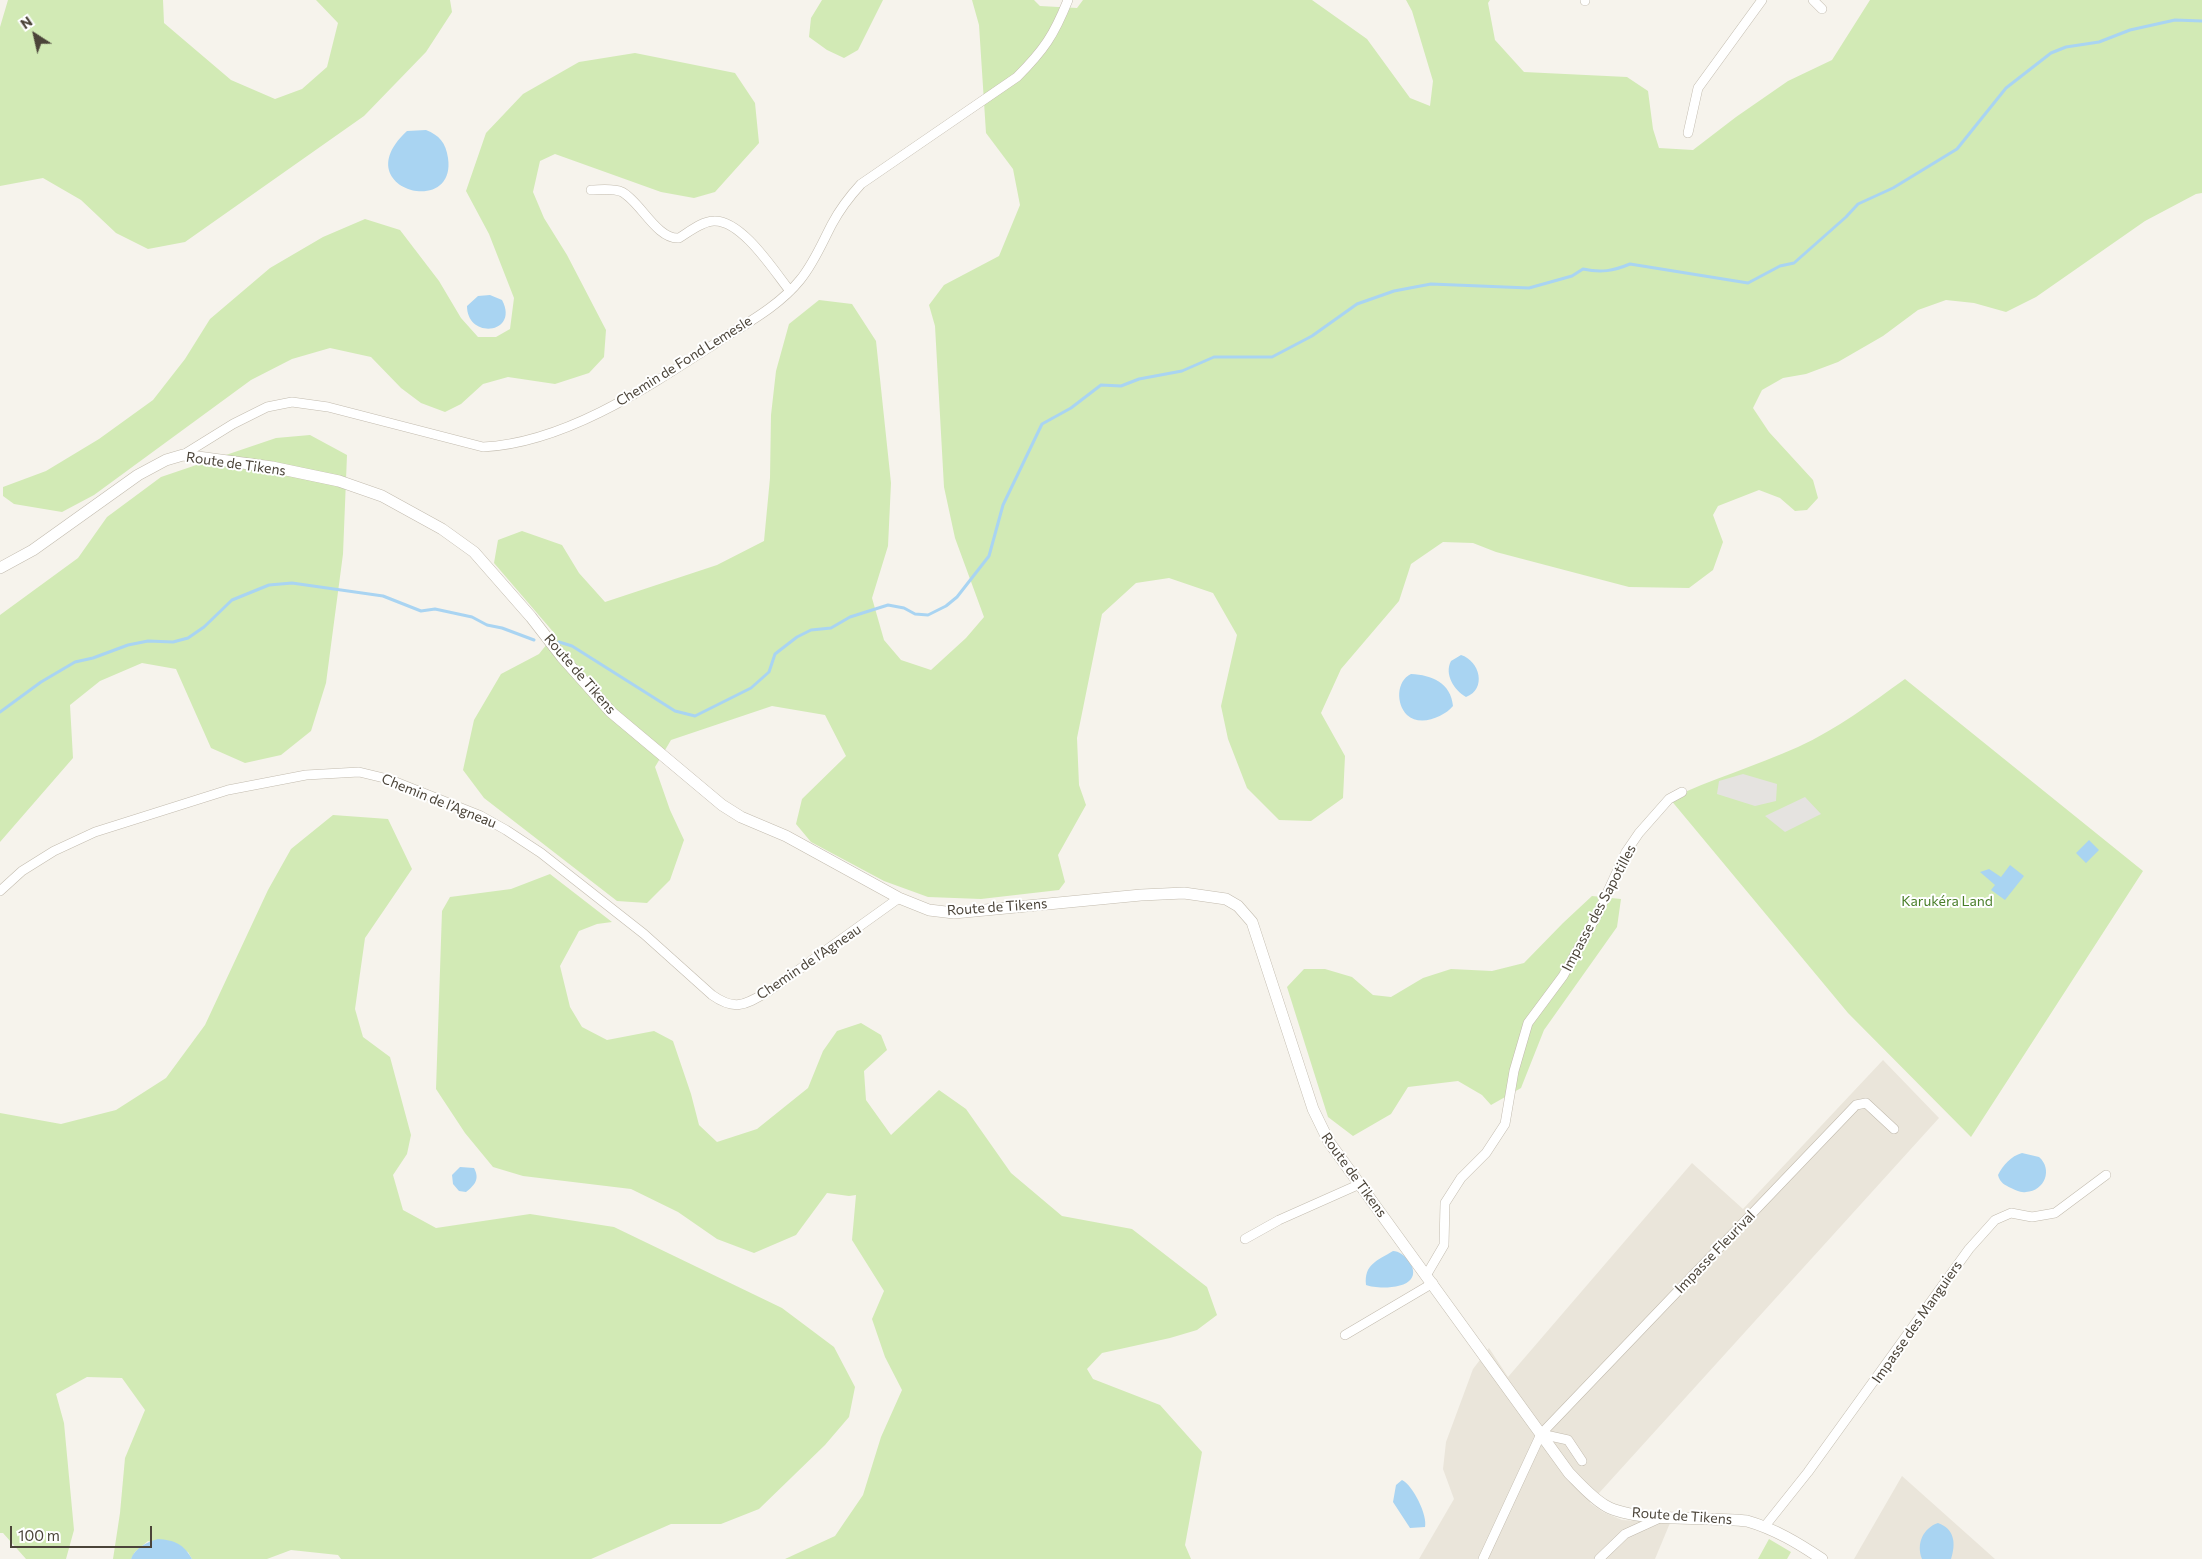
<!DOCTYPE html>
<meta charset="utf-8">
<style>
body{margin:0}
#map{position:relative;width:2202px;height:1559px;overflow:hidden;background:#f6f3ec;font-family:Commissioner,sans-serif}
canvas{display:block}
.north{position:absolute;left:10px;top:10px;width:50px;height:50px;-webkit-text-stroke:4px #fff;paint-order:stroke;rotate:325deg;font-size:14px;font-weight:700;line-height:20px;text-align:center;color:#4b4439}
.north::after{content:'';display:block;margin:auto;width:18px;height:22px;background:#4b4439;clip-path:polygon(50% 0,100% 100%,50% 72%,0 100%)}
.scale{position:absolute;left:10px;top:1526px;width:142px;height:22px;box-sizing:border-box;border:2px solid #4b4439;border-top:0;padding-left:6px;font-size:15px;line-height:18px;white-space:nowrap;color:#4b4439;-webkit-text-stroke:4px #fff;paint-order:stroke}
</style>
<div id="map">
<canvas width="2202" height="1559"></canvas>
<div class="north">N</div>
<div class="scale">100 m</div>
</div>
<script>
const context = document.querySelector('canvas').getContext('2d');
context.lineJoin = 'round';
function fillPath(path, color) { context.fillStyle = color; context.fill(path, 'evenodd'); }
function stroke(path, color, width, dash) { context.strokeStyle = color; context.lineWidth = width; context.lineCap = dash ? 'butt' : 'round'; context.setLineDash(dash || []); context.stroke(path); }
function write(font, color, halo, rows, align = 'center') {
  context.font = font + ' Commissioner,sans-serif'; context.lineWidth = 4; context.setLineDash([]); context.textBaseline = 'middle'; context.strokeStyle = halo; context.fillStyle = color; for (const [text, x, y, turn = 0] of rows) {
    context.save(); context.translate(x, y); context.rotate((+turn || 0) * Math.PI / 180); context.textAlign = isNaN(turn) ? turn : align; if (halo) context.strokeText(text, 0, 0); context.fillText(text, 0, 0); context.restore();
  }
}
const residential = new Path2D(`
 M1883,1060L1939,1118L1590,1503L1603,1512L1622,1520L1670,1523L1655,1559H1419L1454,1499L1443,1469L1446,1442L1473,1369L1489,1348L1508,1377L1692,1163L1743,1209Z
 M1902,1476L1995,1559H1854Z`);
const green = new Path2D(`
 M8,0H163L164,23L231,80L275,99L302,89L327,67L338,23L316,0H450L452,12L426,52L364,116L185,242L148,249L116,233L81,200L43,178L0,186V27Z
 M822,0H883L858,50L844,58L827,50L809,37L811,18Z
 M972,0H1034L1040,6L1077,8L1083,0H1312L1367,39L1410,98L1430,106L1433,81L1412,11L1406,0H1490L1488,3L1495,40L1524,72L1627,77L1648,91L1653,129L1659,148L1693,150L1736,117L1788,81L1832,60L1870,0H2202V193L2196,194L2145,221L2036,297L2006,312L1974,303L1946,300L1918,310L1883,336L1838,362L1806,374L1783,378L1762,390L1753,408L1769,432L1813,480L1818,498L1807,510L1795,511L1780,498L1759,490L1718,506L1713,515L1723,542L1713,570L1689,588L1629,587L1496,552L1473,543L1443,542L1411,564L1399,601L1341,669L1321,713L1345,756L1343,798L1311,821L1279,820L1247,788L1228,739L1221,706L1237,635L1213,593L1169,578L1136,583L1102,614L1077,738L1079,785L1086,805L1058,855L1065,882L1059,890L981,899L928,897L884,881L811,842L796,824L802,799L846,756L825,715L772,706L671,740L655,767L670,810L684,840L670,880L647,903L617,901L484,798L463,770L474,720L501,674L539,654L555,634L494,563L498,540L522,531L562,545L579,573L605,602L717,565L764,541L770,478L771,415L776,371L789,324L819,300L852,304L876,341L891,483L888,546L872,598L884,640L901,660L931,670L966,638L984,617L955,538L944,487L935,326L929,305L944,285L999,256L1020,205L1013,169L986,133L979,25Z
 M635,53L735,73L755,103L759,143L715,192L694,198L661,192L555,154L540,161L533,192L544,218L567,255L606,330L604,357L589,373L555,384L508,377L483,384L461,404L445,412L421,403L401,388L371,357L330,348L292,359L251,380L94,495L62,512L14,504L3,496V487L46,471L99,439L153,400L185,359L210,319L270,268L323,237L365,219L400,230L439,281L461,318L478,337H496L510,329L514,298L489,234L466,191L486,133L523,94L579,62Z
 M310,435L347,455L343,554L326,683L311,731L281,755L245,763L211,748L176,669L142,663L100,681L70,705L73,758L0,842V615L78,558L107,517L161,477L276,438Z
 M1905,679L2143,871L1971,1137L1848,1013L1670,799C1711,779 1756,766 1798,747C1837,729 1870,704 1905,679Z
 M333,815L388,819L412,869L365,938L355,1009L363,1037L390,1057L411,1135L407,1154L393,1175L403,1210L436,1228L530,1214L614,1227L782,1308L834,1347L855,1387L849,1417L825,1445L759,1509L721,1524H671L591,1559H341L338,1555L291,1550L267,1559H192L188,1552L148,1541L135,1552L131,1559H113L120,1513L125,1458L145,1410L122,1378L87,1377L56,1394L64,1423L74,1530L66,1559H26L3,1533H0V1113L61,1124L116,1110L166,1078L205,1025L268,890L291,849Z
 M550,874L612,922L597,924L579,931L560,966L570,1007L582,1027L607,1040L654,1031L673,1041L691,1094L699,1125L717,1142L757,1129L808,1088L823,1051L837,1031L861,1023L881,1035L887,1050L864,1071L866,1100L891,1135L939,1090L966,1109L1011,1173L1062,1216L1132,1229L1207,1287L1217,1315L1197,1330L1170,1338L1102,1353L1087,1369L1093,1379L1160,1405L1202,1452L1185,1545L1191,1559H785L835,1536L863,1495L881,1437L902,1390L885,1357L872,1319L884,1291L852,1240L856,1195L849,1196L827,1193L796,1235L754,1253L717,1239L678,1212L631,1189L523,1176L493,1167L465,1133L436,1089L442,911L450,897L511,889Z
 M1592,896L1621,899L1617,927L1544,1030L1521,1088L1491,1105L1482,1095L1458,1081L1408,1087L1391,1114L1353,1136L1328,1117L1287,987L1304,969H1325L1352,977L1373,995L1391,997L1423,978L1451,969L1492,971L1524,963L1563,923Z
 M1769,1539L1791,1552L1787,1559H1758Z`);
const parking = new Path2D(`
 M1743,774L1777,784L1776,801L1755,806L1717,794L1719,781Z
 M1805,797L1821,814L1785,832L1765,816Z`);
const water = new Path2D(`
 M426,130C439,135 446,143 448,158C457,219 345,188 407,131Z
 M490,295L502,300C520,334 467,340 467,306L478,296Z
 M1461,655C1480,661 1487,689 1466,697C1454,690 1444,674 1451,661Z
 M1411,674C1432,675 1451,683 1453,706C1444,717 1420,727 1407,715C1396,704 1396,681 1411,674Z
 M2089,840L2099,850L2086,863L2076,853Z
 M2010,865L2024,876L2005,900L1991,890L1995,885L1980,872L1989,869L2001,877Z
 M2022,1153L2039,1157C2053,1169 2045,1191 2026,1192C2020,1193 2016,1190 2011,1188C2005,1185 2000,1183 1998,1175C2003,1165 2011,1156 2022,1153Z
 M460,1167L474,1168C480,1179 475,1185 466,1192L459,1191L453,1184L452,1175Z
 M1393,1251C1404,1251 1419,1269 1411,1279C1404,1289 1376,1289 1366,1285C1364,1264 1377,1261 1393,1251Z
 M1402,1480C1413,1485 1428,1516 1425,1527L1410,1528L1393,1502L1396,1485Z
 M1938,1523C1955,1529 1956,1544 1951,1559H1922C1916,1544 1923,1528 1938,1523Z
 M158,1539C174,1540 184,1544 192,1559H131C135,1548 147,1542 158,1539Z`);
const stream = new Path2D(`
 M559,642L572,646L675,711L695,716L751,688L769,672L775,654L797,637L811,630L831,628L850,617L888,605L904,608L915,614L928,615L946,606L957,597L989,556L1003,505L1042,424L1071,408L1101,385L1121,386L1139,379L1182,371L1214,357H1272L1312,336L1357,304L1394,291L1431,284L1529,288L1572,276L1583,269C1601,273 1613,271 1630,264L1748,283L1780,266L1794,263L1846,217L1858,204L1893,188L1957,149L2006,88L2051,53L2066,47L2099,42L2130,30L2175,20L2202,21
 M0,712L41,682L75,662L93,658L128,645L148,641L173,642L188,638L204,627L232,600L269,585L292,583L383,596L421,611L435,609L472,617L487,625L502,628L534,640`);
const minor = new Path2D(`
 M1813,0L1822,9
 M1585,1V0
 M1688,133L1698,88L1762,0
 M591,190C600,190 613,188 622,192C640,201 657,240 679,238C689,232 702,221 714,221C742,220 774,271 790,291
 M183,455L233,424L267,407L292,402L328,407L483,447C566,443 651,385 719,341C747,323 779,306 800,280C814,263 822,243 832,224C840,209 850,196 861,184L1017,77C1044,50 1054,35 1068,0
 M0,891L22,871L54,851L95,832L228,790L306,775L359,772L388,779L481,816L506,830L541,853L644,934L712,995C736,1012 746,1004 769,991L899,898
 M1245,1239L1279,1220L1360,1184
 M1427,1274L1444,1245L1445,1203L1461,1178L1486,1153L1505,1124L1514,1071L1528,1023L1563,976L1597,915L1626,852L1639,833L1669,799L1682,792
 M1345,1335L1433,1283
 M1541,1434L1568,1440L1582,1461
 M1765,1526L1808,1472L1969,1249L1995,1220L2011,1213L2032,1217L2055,1213L2106,1175
 M1483,1559L1541,1434L1856,1105L1866,1103L1894,1129
 M1599,1559L1625,1534L1660,1518`);
const tertiary = new Path2D(`
 M0,568L33,550L138,475L166,460L183,455L272,467L339,481L382,496L442,529L474,552L531,617L562,657L611,712L722,805L741,817L786,836L899,898L929,910L954,913L1141,895L1184,893L1226,899L1238,906L1252,922L1313,1109L1329,1142L1569,1473C1581,1485 1592,1498 1606,1506C1636,1523 1710,1516 1747,1521C1775,1529 1798,1543 1822,1559`);
const streetNames = [
 ["Chemin de Fond Lemesle",684,361,-32],
 ["Route de Tikens",236,464,8],
 ["Route de Tikens",580,674,49],
 ["Chemin de l’Agneau",439,801,22],
 ["Route de Tikens",997,907,-4],
 ["Impasse des Sapotilles",1599,908,-62],
 ["Chemin de l’Agneau",809,962,-34],
 ["Route de Tikens",1354,1175,54],
 ["Impasse Fleurival",1715,1252,-46],
 ["Impasse des Manguiers",1917,1322,-55],
 ["Route de Tikens",1682,1516,4]
];
const parkNames = [
 ["Karukéra Land",1947,901]
];
fillPath(residential, '#eae5da');
fillPath(green, '#d2eab5');
fillPath(parking, '#e5e3e0');
fillPath(water, '#a9d4f2');
stroke(stream, '#a9d4f2', 3);
stroke(minor, '#c2bbae', 10);
stroke(tertiary, '#c2bbae', 12);
stroke(minor, '#fff', 9);
stroke(tertiary, '#fff', 11);
write('14px', '#4b4439', '#fff', streetNames);
write('14px', '#4a7f2a', '#fff', parkNames);
</script>
